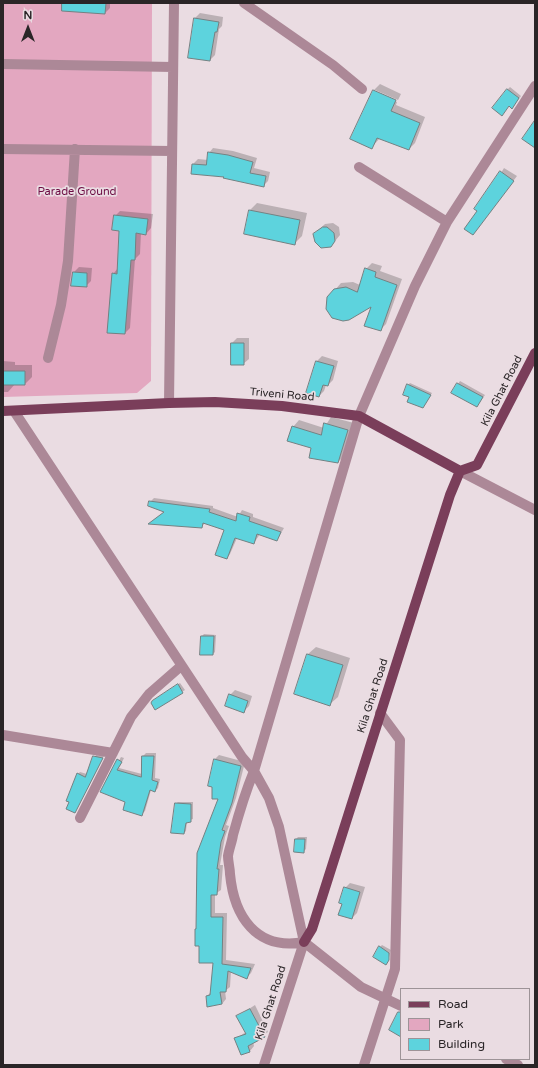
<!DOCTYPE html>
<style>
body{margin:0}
#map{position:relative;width:538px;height:1068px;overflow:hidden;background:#eadce2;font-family:"Varela Round",sans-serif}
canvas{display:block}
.frame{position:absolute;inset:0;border:4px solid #2a2527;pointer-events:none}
.legend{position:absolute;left:400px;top:988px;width:130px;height:72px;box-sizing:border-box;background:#eadce2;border:1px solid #9d9397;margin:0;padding:5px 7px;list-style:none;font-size:12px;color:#2a2527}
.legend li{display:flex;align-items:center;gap:8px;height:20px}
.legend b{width:20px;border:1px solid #9d9397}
.north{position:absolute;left:8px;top:8px;width:40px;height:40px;-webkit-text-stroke:3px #eadce2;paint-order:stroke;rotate:0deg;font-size:11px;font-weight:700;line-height:16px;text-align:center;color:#2a2527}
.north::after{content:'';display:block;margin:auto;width:14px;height:18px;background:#2a2527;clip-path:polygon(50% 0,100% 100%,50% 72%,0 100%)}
</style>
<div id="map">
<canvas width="538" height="1068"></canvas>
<div class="frame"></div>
<ul class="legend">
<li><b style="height:5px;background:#7a3e5a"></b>Road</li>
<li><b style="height:11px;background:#e3a7c0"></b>Park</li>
<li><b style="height:11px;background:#5dd3dd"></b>Building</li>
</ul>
<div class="north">N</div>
</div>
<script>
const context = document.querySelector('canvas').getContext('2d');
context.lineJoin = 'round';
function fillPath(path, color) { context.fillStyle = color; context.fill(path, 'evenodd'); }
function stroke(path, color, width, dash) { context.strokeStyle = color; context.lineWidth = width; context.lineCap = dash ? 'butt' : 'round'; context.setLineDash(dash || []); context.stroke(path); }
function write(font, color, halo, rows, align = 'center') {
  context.font = font + ' "Varela Round",sans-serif'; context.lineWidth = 3.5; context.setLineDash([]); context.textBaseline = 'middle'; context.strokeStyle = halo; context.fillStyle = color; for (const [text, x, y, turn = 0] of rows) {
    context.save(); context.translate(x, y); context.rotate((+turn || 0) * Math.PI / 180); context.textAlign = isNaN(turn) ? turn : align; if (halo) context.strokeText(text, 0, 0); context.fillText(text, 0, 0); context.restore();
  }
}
const green = new Path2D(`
 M3,3H152L151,381L137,393L3,397Z`);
const shadow = new Path2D(`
 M81,3H110V8L105,13Z
 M200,13L223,17L222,26L219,29L215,55L210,60L195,18Z
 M380,84L401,94L398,100L375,90V92L397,102L396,105L425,117L415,143L409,149L380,138L372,147L374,90Z
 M510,87L521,96L512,108L508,89Z
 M213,148L233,151L257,158L254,168L270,172L268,181L263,186L225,176L193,164L198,159L208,160L209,153Z
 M504,168L517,176L473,234L478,211Z
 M257,203L307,213L302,236L294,244L250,210Z
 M120,211L153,214L151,228L146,234L141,233L140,254L135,259L130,328L125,333L113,274L118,268L120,230L115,216Z
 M333,223L339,227L340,235L331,246L314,234L325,224Z
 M372,263L382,266L380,271L402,279L386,324L380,330L373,304L329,313L326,303L328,298L341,283L353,282L360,285L366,269Z
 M79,267L92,268L91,281L86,286L74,272Z
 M237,338H249V359L243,364L232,343Z
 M322,356L338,361L333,380L328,385H326L324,391L319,396L317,361Z
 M3,361L15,362V365H32V377L25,384H15L8,392H3Z
 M460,381L485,395L477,406L458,384Z
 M410,383L432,393L425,404L410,397L408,385Z
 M331,417L354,423L345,455L338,462L312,448L293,427L299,420L324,428Z
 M154,498L213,506V508L238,517L242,510L253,514V517L284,528L277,540L260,534L254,543L237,538L230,554L227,558L225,530L205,523L201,527L150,523L165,511L150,502Z
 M204,634L216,635L215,652L213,654L202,636Z
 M316,647L350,658L338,697L330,704L295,693L308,654Z
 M180,683L185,690L155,708L154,700Z
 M235,690L252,696L249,706L244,711L230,695Z
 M146,753H156L155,778L160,779L158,788L155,791L151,790L145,811L142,814L126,802L102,791L121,757L124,758L119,768L142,774L143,756Z
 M96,755L104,756L75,812L78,774L80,772L87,774Z
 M219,755L245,762L236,798L226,825L229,826L225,837L220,865H223L221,890L215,894V913H227L226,960L255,964L251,973L246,978L231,971L230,987L225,991L226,999L222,1004L207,996L211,992L214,962L200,945L197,928L219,798L215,759Z
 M178,802H193V819L187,821L186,831L184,833L175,804Z
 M298,837H307L306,849L304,851H295L296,839Z
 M350,883L365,887L357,913L352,918L343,903L345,888Z
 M382,945L391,950L388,961L380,947Z
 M255,1005L268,1032L253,1042L254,1046L250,1051L241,1054L235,1039L246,1032L238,1016Z`);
const building = new Path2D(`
 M62,3H106L105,14L62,11Z
 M194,18L219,22L217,32H215L210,61L188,58Z
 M507,89L519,98L512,109L509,106L502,116L492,108Z
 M373,90L396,100L391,111L420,123L409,150L377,138L372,149L350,139Z
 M535,120V148L522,139Z
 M208,152L228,155L253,162L250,173L266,176L264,187L223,178L224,177L191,174L192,164L206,165Z
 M500,171L514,181L473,235L464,229L477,211L474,209Z
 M249,210L300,220L295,245L244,234Z
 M114,215L148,219L146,235L136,233L135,260H131L125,334L107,333L112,273L117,274L119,231L112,230Z
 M323,227H327L334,233L335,241L331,247L321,248L315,242L313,234Z
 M365,268L376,272L375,277L397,285L381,331L364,326L371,307L349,320L343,321L332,318L326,309L327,297L334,289L346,287L357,292Z
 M73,272L87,273V287L71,286Z
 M231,343H244V365H231Z
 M316,361L334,366L328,386L323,385L319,397L306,393Z
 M3,371H25V385H3Z
 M457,383L483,397L477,407L451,393Z
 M407,384L431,395L423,408L407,402L409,397L403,395Z
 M324,423L348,430L338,463L309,458L311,448L287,441L292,426L321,435Z
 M149,501L210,509L209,512L236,521L237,513L250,517L249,521L281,532L277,541L257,534L254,544L235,538L227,559L215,555L224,530L203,523L202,528L148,524L164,512L148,506Z
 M201,636H214L213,655H200Z
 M307,654L343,665L330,706L294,694Z
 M178,684L183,693L155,710L151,703L152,701Z
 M229,694L248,701L244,713L225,706Z
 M93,756L103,758L75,813L66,809L69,802L66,801L77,773L85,777Z
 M142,756H154L152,780L158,782L155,792L150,790L142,816L123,810L125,802L100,792L117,759L122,762L117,770L141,777Z
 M214,759L241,766L232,803L222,830L225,831L221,842L217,869H219L217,895H211V917H223L222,964L251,968L247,979L228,971L226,992H220L222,1004L207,1007L206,996L210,995L213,963H199V946H195V929H196L197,853L218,799H212V787L208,786Z
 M175,803L191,804V822L186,823L184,834L171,833Z
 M295,839H305L304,853L294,852Z
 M344,887L360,892L352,919L338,915L342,904L339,903Z
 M379,946L389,953V960L386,965L373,957Z
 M250,1009L265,1037L248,1046L250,1052L241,1055L234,1038L246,1034L236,1016Z
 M398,1012H401V1037L389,1030Z`);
const minor = new Path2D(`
 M244,3L333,65L362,89
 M3,64L173,67
 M3,149L172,151
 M359,167L447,222
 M48,358L61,305L68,261L75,149
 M169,403L174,3
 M14,411L242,757L254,771L269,798L279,827L304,942
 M460,471L535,510
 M3,735L113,753
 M80,818L131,717L149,694L181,666
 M304,942C256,951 234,916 230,874C230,868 228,862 228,856C229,849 232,842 233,835C239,813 245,793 254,771L359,416L415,286L447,222L535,86
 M304,942L361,987L401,1006
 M506,1059L518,1065
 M264,1065L304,942
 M364,1065L395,969L400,740L380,713`);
const major = new Path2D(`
 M3,411L169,403L215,402L282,406L359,416L460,471
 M304,942L312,929L450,495L460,471L477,465L535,353`);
const parkNames = [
 ["Parade Ground",77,192]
];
const streetNames = [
 ["Kila Ghat Road",502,391,-63],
 ["Triveni Road",282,395,5],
 ["Kila Ghat Road",373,696,-72],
 ["Kila Ghat Road",271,1003,-72]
];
fillPath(green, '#e3a7c0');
fillPath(shadow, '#0003');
fillPath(building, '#5dd3dd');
stroke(building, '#738182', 1);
stroke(minor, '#ac8897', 10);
stroke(major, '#7a3e5a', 10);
write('11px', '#6d0d44', '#eadce2', parkNames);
write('11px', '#2a2527', '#eadce2', streetNames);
</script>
